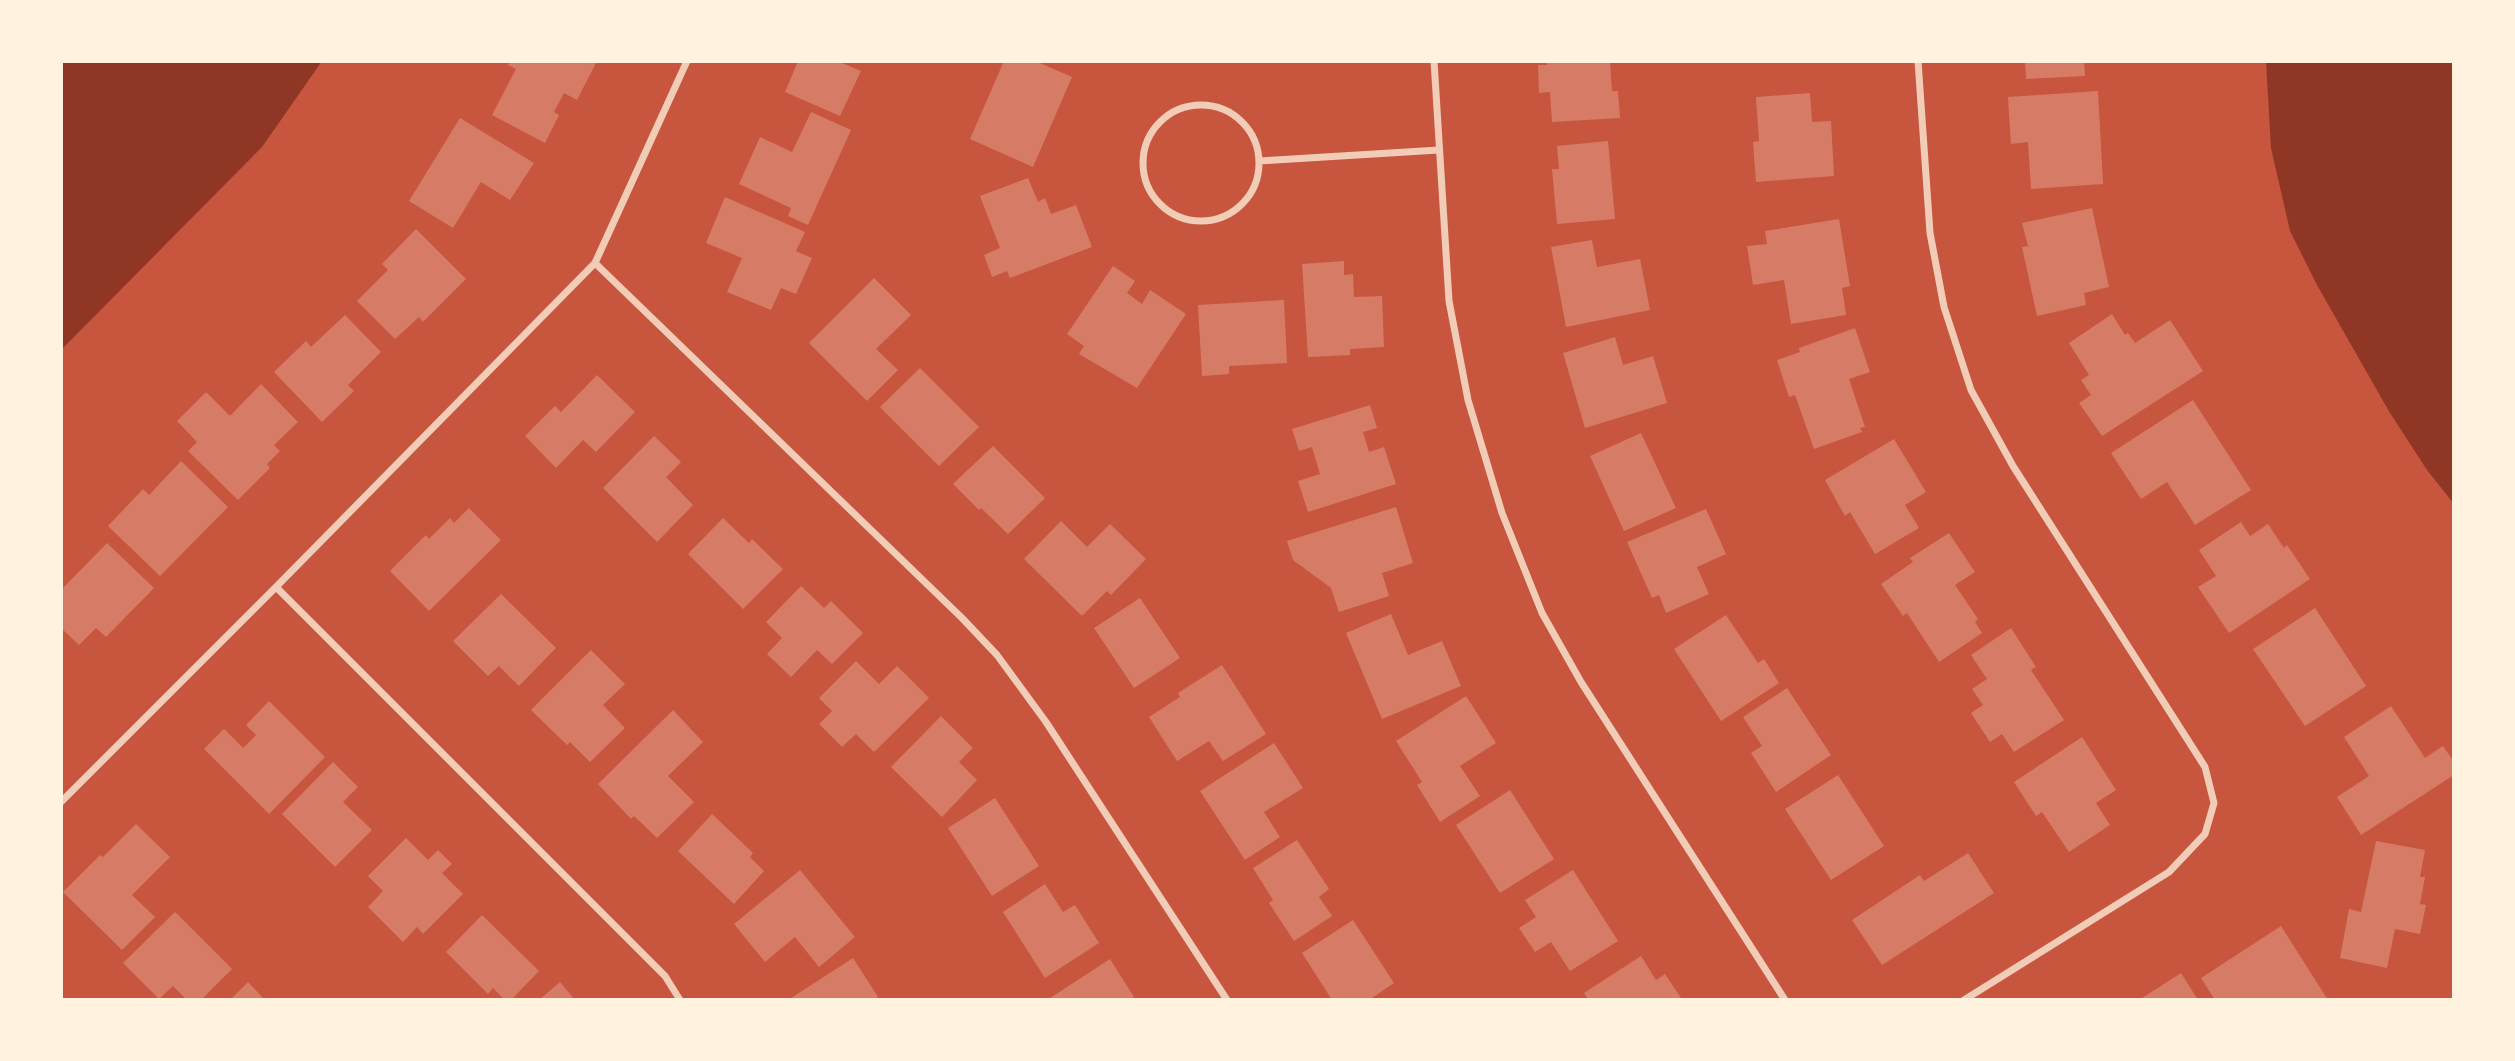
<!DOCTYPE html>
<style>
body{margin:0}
#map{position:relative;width:2515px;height:1061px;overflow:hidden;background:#c8553d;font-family:Karla,sans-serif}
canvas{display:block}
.frame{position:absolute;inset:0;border:63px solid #fff3e0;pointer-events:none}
</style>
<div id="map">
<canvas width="2515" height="1061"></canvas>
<div class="frame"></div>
</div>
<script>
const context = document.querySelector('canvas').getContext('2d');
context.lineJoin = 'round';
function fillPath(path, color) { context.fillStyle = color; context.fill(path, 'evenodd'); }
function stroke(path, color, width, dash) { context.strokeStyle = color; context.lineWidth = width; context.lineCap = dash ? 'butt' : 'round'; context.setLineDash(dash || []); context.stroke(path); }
const water = new Path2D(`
 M61,61H322L262,147L61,350Z
 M2266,61H2454V504L2427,470L2390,413L2317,285L2290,231L2271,148Z`);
const building = new Path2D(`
 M510,61H597L577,100L564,93L554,112L559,115L545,143L492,115L516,69L508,65Z
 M798,61H843L842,63L861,71L840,116L785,92Z
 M1004,61H1035L1072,77L1033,167L970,139Z
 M1547,61H1610L1612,91H1618L1620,118L1552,122L1550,92L1539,93L1538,65H1547Z
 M2025,61H2084L2085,76L2026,79Z
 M2098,91L2103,184L2031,189L2028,142L2011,144L2008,97Z
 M1810,93L1812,122L1831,121L1834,176L1756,182L1753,142L1759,141L1756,97Z
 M811,112L851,130L808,225L788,216L791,208L739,184L760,137L792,152Z
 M460,118L534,163L510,200L481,182L453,228L409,201Z
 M1608,141L1615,219L1557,224L1552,169H1559L1557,146Z
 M1028,178L1038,202L1045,198L1051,214L1076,205L1092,247L1010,278L1007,271L992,277L984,255L1000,248L980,196Z
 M725,197L805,232L796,251L812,258L796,294L781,288L771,310L727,292L742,258L706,243Z
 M2092,208L2109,287L2084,293L2086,305L2037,316L2022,247L2028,246L2022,223Z
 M1839,219L1850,286L1842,288L1846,315L1791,324L1784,280L1753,285L1747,246L1767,244L1765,231Z
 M416,229L466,279L423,322L419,317L395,339L357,301L388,270L382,264Z
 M1592,240L1597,267L1640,259L1650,310L1566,327L1551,247Z
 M1344,261V275L1353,274L1354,297L1382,296L1384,347L1350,349V355L1308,357L1302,264Z
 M1113,266L1135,281L1127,293L1142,304L1150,290L1186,314L1137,388L1079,354L1084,346L1067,334Z
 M874,278L911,315L876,349L898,370L867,401L809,343Z
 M1284,300L1287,363L1229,366V374L1202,376L1198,305Z
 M2112,314L2125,335L2128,333L2135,343L2170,320L2203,371L2102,436L2079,403L2091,395L2081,380L2089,375L2069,343Z
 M345,315L381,352L348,385L354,391L322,422L274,372L306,341L311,347Z
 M1855,328L1870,372L1849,379L1865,427L1860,428L1862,432L1814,449L1795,395L1789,397L1777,360L1800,352L1799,348Z
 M1615,337L1623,365L1653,356L1667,403L1585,428L1563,353Z
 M920,368L979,427L939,466L880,407Z
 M597,375L635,412L596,452L583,440L556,468L525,436L555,406L561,412Z
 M261,384L298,422L274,445L280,451L267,464L270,468L238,500L188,451L197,442L177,421L206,392L230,416Z
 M2193,400L2251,490L2195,525L2167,482L2141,499L2111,453Z
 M1370,405L1377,428L1363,432L1369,452L1384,447L1396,484L1308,512L1298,481L1320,474L1312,447L1299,451L1292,429Z
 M1641,433L1676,508L1624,531L1590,456Z
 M654,436L681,462L666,477L693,505L657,542L603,488Z
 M1894,439L1926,492L1905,505L1919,528L1875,554L1850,512L1845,516L1825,480Z
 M993,446L1045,498L1008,534L981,508L979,510L953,484Z
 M181,461L228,507L160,576L108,526L143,489L149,495Z
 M1396,507L1413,563L1382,573L1389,596L1339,612L1331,588L1293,560L1287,541Z
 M469,508L501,540L429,611L390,571L426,535L429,539L450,518L454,523Z
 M1706,509L1726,554L1697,567L1709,594L1666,613L1659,595L1652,598L1627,542Z
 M723,518L749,543L752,539L783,569L743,609L688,554Z
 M1061,521L1087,547L1110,524L1146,559L1111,595L1107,591L1082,616L1024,559Z
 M2241,522L2250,536L2268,524L2284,548L2287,545L2310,579L2229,633L2198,587L2216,576L2199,550Z
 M1949,533L1975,572L1955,585L1978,619L1975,622L1982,633L1939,662L1907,613L1903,616L1881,584L1913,562L1910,558Z
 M107,543L154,588L106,637L96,628L79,645L61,628V590Z
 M801,586L824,608L831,601L863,633L832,664L817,650L791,677L767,654L782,638L766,622Z
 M501,594L556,648L519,686L499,666L488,676L453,641Z
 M1140,598L1180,658L1134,688L1094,628Z
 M2315,608L2366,686L2305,726L2253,649Z
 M1391,614L1408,655L1442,641L1461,686L1382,719L1346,633Z
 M1726,615L1758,663L1764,659L1779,683L1721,721L1674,649Z
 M2011,628L2036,667L2031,670L2064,720L2014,752L2002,734L1990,742L1971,713L1983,705L1972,689L1987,679L1971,655Z
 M591,650L625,684L603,705L625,728L590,762L570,742L567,745L531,710Z
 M856,661L879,684L897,666L929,698L874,752L856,734L842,747L819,724L832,711L819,698Z
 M1222,665L1266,734L1223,761L1209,741L1177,761L1149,717L1180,697L1178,693Z
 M1787,688L1831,755L1776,792L1751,753L1762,746L1743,717Z
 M1466,696L1496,743L1460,766L1480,796L1440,822L1417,785L1422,782L1396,741Z
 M269,701L325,757L269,814L204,749L224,729L243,748L256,735L246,725Z
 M2391,706L2425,758L2443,746L2454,762V775L2361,835L2337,797L2369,776L2344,737Z
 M673,710L703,742L668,776L694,802L657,838L634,816L631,819L598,784Z
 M941,716L973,748L959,762L977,780L942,817L891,767Z
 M2082,737L2116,790L2096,803L2110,825L2069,852L2042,812L2036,816L2014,782Z
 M1274,743L1303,788L1264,812L1280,837L1245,860L1200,791Z
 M333,762L358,787L343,802L372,830L335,867L282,814Z
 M1838,775L1884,846L1831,880L1785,809Z
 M1510,790L1554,859L1500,893L1456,825Z
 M995,798L1039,866L992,896L948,828Z
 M712,814L753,853L750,857L764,871L734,904L678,851Z
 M136,824L170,857L132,895L155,917L122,950L63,892L100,855L103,857Z
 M406,838L428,860L438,850L452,864L442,873L463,894L423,934L417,927L403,942L368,907L383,891L368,876Z
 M1297,840L1329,889L1319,897L1332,916L1294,941L1269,903L1273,900L1253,868Z
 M2376,841L2425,850L2420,877H2425L2420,904L2426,905L2420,934L2395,929L2387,968L2340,958L2349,909L2361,912Z
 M1968,853L1994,893L1882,965L1852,920L1920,875L1924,881Z
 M800,870L855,937L819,967L795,937L765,962L734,924Z
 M1573,870L1618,941L1570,971L1551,942L1535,952L1519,928L1536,917L1525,900Z
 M1045,884L1063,912L1075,905L1099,943L1045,978L1003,912Z
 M175,912L232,969L201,1000H187L173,986L159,999L123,963Z
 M482,915L539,971L511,1000H505L493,988L488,994L446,952Z
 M1353,920L1394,983L1369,1000H1332L1302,953Z
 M2281,926L2328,1000H2215L2201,978Z
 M1641,956L1656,980L1665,974L1681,998L1678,1000H1588L1584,993Z
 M853,958L878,997L874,1000H788Z
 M1110,959L1134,997L1130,1000H1047Z
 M2181,973L2198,1000H2139Z
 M248,982L265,1000H230Z
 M560,982L575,1000H539Z`);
const minor = new Path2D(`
 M1434,61L1449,301L1468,400L1502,513L1542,613L1581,682L1785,1000
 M1918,61L1930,233L1944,307L1971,390L2013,466L2205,767L2214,803L2205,834L2169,872L1964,1000
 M1143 163a58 58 0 1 1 116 0a58 58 0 1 1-116 0Z
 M1259,161L1439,150
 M595,263L962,618L997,655L1046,722L1227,1000
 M276,587L665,976L680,1000
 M61,802L276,587L595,263L687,61`);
fillPath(water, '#8f3625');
fillPath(building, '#d67c66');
stroke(minor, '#f1ccb7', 7);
</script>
